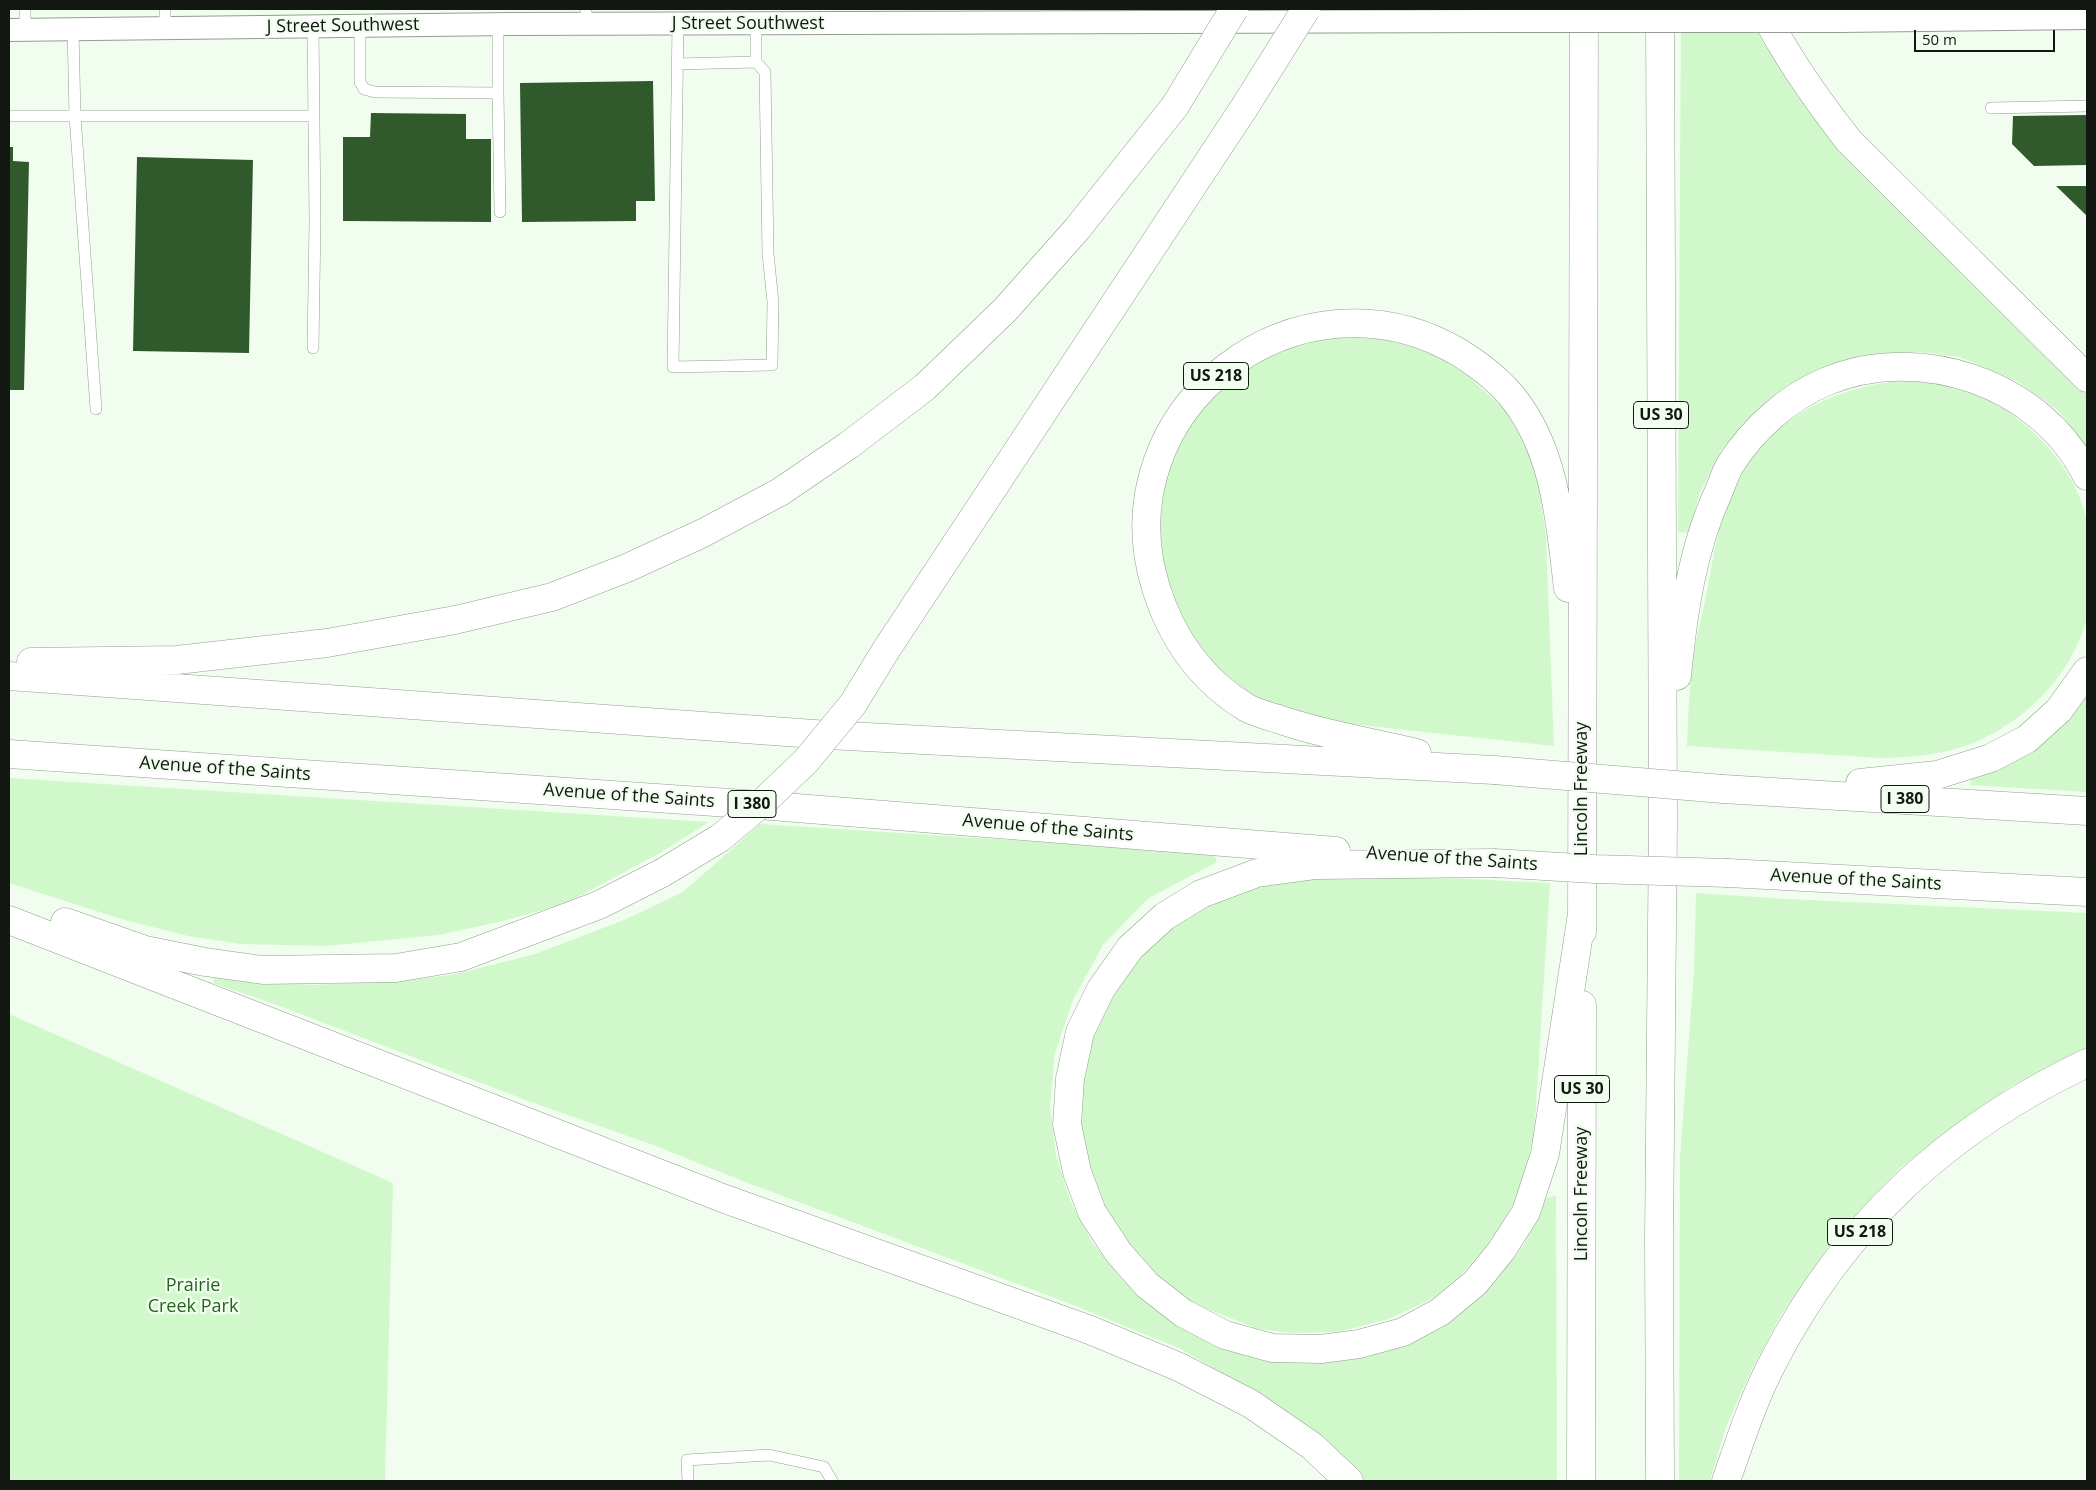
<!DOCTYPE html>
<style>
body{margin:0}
#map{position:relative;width:2096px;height:1490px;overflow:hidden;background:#f1feef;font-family:"Open Sans",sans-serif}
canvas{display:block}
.frame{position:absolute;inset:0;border:10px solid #131712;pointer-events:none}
.scale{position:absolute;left:1914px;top:30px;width:141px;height:22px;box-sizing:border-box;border:2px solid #131712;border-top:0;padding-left:6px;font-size:15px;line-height:18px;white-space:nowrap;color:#131712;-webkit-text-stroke:4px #f1feef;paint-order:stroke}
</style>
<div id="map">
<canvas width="2096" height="1490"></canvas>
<div class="frame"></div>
<div class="scale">50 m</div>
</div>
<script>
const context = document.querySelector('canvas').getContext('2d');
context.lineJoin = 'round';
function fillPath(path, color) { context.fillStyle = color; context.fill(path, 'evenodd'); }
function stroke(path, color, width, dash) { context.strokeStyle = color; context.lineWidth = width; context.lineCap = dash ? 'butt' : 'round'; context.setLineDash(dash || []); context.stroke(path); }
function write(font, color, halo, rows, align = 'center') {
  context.font = font + ' "Open Sans",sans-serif'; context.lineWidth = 5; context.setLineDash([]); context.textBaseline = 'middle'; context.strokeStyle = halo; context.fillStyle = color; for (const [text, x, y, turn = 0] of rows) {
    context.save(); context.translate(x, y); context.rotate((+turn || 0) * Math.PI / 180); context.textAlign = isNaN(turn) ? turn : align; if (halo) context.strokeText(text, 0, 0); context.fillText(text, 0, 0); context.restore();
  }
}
const green = new Path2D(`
 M1681,9H1745L1765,46L1825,131L2087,395V450L2059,411L2017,381L1960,357L1920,352L1873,354L1824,368L1790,385L1752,415L1721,451L1700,493L1688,533L1678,532Z
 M1350,333L1387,336L1433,353L1468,376L1503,408L1523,440L1538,479L1546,538L1554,746L1314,720L1261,702L1237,686L1219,670L1204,655L1176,611L1157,549L1167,468L1186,424L1223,384L1281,347Z
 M1918,380C1947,382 1975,393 2000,407C2040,431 2078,475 2087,522C2089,534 2087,548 2087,560C2087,578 2091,599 2087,617C2073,675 2025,722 1971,744C1944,754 1911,758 1881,758L1687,746C1688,717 1689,688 1693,659C1696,637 1702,617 1706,596C1713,560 1718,523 1733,490C1768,416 1840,382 1918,380Z
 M2087,691V792L1970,785L1971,778Z
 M9,778L709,822L660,853L565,904L503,921L439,935L326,946L240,944L188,936L121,919L9,883Z
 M760,824L1214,853L1217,862L1149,898L1103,945L1073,1000L1055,1053L1050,1106L1056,1155L1070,1200L1092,1242L1121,1278L1156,1310L1195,1334L1326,1361L1367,1357L1408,1343L1441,1328L1467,1308L1495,1282L1523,1246L1546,1198L1556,1196L1557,1481H1366L1339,1454L1270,1401L1181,1349L1063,1301L748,1183L656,1146L531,1102L277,1005L213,983L214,977L312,985L413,980L456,974L535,954L624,920L683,892Z
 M1295,876H1411L1550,883L1534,1137L1518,1196L1496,1234L1461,1275L1432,1299L1388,1319L1338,1332L1293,1333L1258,1329L1192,1303L1162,1283L1133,1255L1105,1212L1081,1142L1078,1099L1088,1047L1131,957L1197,905Z
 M1696,893L1788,899L2087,913V1049L2011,1086L1901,1167L1837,1234L1780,1317L1752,1369L1726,1427L1710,1481H1679L1680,1157L1694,971Z
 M9,1014L393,1183L385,1481H9Z`);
const building = new Path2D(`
 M653,81L655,201H636V221L522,222L520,83Z
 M371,113L466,114V139H491V222L343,221V137H370Z
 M2087,115V165L2034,166L2012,144L2013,116Z
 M9,147H13V161L29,162L24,390H9Z
 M137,157L253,160L249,353L133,351Z
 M2056,186H2087V216Z`);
const service = new Path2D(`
 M25,9V30
 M165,9V28
 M586,24V9
 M678,24L673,367L772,365L773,302L768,254L765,72L756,62V24
 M360,26V82L364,89L375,92L498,93V25
 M73,29L75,116L96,409
 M677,64L756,62
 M498,93L500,212
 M1991,108L2087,106
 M9,116H314
 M313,348L315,222L313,27
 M688,1481L687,1460L769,1455L824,1467L832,1481`);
const minor = new Path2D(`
 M1840,21L2087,18
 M9,30L511,24L1499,21`);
const motorway = new Path2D(`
 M1762,9C1786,56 1816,99 1849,141L2087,378
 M886,650L1244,108
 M31,662L177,660L327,643L455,620L552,597L627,568L703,533L780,492L849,445L925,387L1005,310L1077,229L1175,106
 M9,676L828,735L1494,770
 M1677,676C1683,614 1692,550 1718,493C1722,484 1725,474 1730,465C1752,430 1787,398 1825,382C1919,342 2041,383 2087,476
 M1417,753C1371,742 1324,735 1278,719C1268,716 1257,713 1247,708C1201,680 1172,639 1156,588C1100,408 1300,257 1460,353C1479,365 1500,381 1514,399C1556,453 1560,523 1568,588
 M9,754L759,805L1336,851
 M1860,783L1937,775L1991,758L2027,739L2059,710L2087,671
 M1723,789L2087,811
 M1494,863L1316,865L1257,873L1201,894L1165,916L1130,948L1101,989L1080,1032L1070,1079L1067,1124L1077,1172L1092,1212L1118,1252L1147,1285L1183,1313L1225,1335L1272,1348L1321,1349L1359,1344L1403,1332L1440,1312L1475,1283L1501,1251L1526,1212L1545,1154L1582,914
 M1728,873L2087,892
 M9,920L725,1199L1090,1330L1179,1367L1251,1404L1312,1446L1349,1481
 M65,922L145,950L205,962L263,970L396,968L461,957L599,905L662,873
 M1582,932L1584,9
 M1581,1481L1582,1005
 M1660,1481L1659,1239L1663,822L1660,9
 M1726,1481C1740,1441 1753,1400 1773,1362C1844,1224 1948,1129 2087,1063`);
const minorBridge = new Path2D(`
 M1499,21H1840`);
const motorwayBridge = new Path2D(`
 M1175,106L1234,9
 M1244,108L1306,9
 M1494,770L1723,789
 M1494,863L1594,869L1728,873
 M662,873L720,838L763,802L806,761L853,704L886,650`);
const shields = [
 [1216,376,65],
 [1661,415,55],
 [1905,799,48],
 [752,804,48],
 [1582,1089,55],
 [1860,1232,65]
];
const shieldNames = [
 ["US 218",1216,376],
 ["US 30",1661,415],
 ["I 380",1905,799],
 ["I 380",752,804],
 ["US 30",1582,1089],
 ["US 218",1860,1232]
];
const streetNames = [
 ["J Street Southwest",748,24],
 ["J Street Southwest",343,26,-1],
 ["Avenue of the Saints",225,769,4],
 ["Lincoln Freeway",1582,789,-90],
 ["Avenue of the Saints",629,796,4],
 ["Avenue of the Saints",1048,828,5],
 ["Avenue of the Saints",1452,859,4],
 ["Avenue of the Saints",1856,880,3],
 ["Lincoln Freeway",1582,1194,-90]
];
const parkNames = [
 ["Prairie",193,1286],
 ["Creek Park",193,1307]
];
fillPath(green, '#d0f8ca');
fillPath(building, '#305a2c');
stroke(service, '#929e90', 12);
stroke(minor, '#929e90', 24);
stroke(motorway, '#929e90', 29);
stroke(service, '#fff', 11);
stroke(minor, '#fff', 22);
stroke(motorway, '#fff', 28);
stroke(minorBridge, '#929e90', 24, []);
stroke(motorwayBridge, '#929e90', 29, []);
stroke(minorBridge, '#fff', 22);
stroke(motorwayBridge, '#fff', 28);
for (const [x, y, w] of shields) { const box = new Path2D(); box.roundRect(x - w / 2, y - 13.5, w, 27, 4); context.fillStyle = '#f1feef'; context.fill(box); stroke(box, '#131712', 1); }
write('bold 16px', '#131712', null, shieldNames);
write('18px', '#131712', '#f1feef', streetNames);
write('18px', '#266320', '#f1feef', parkNames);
</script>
